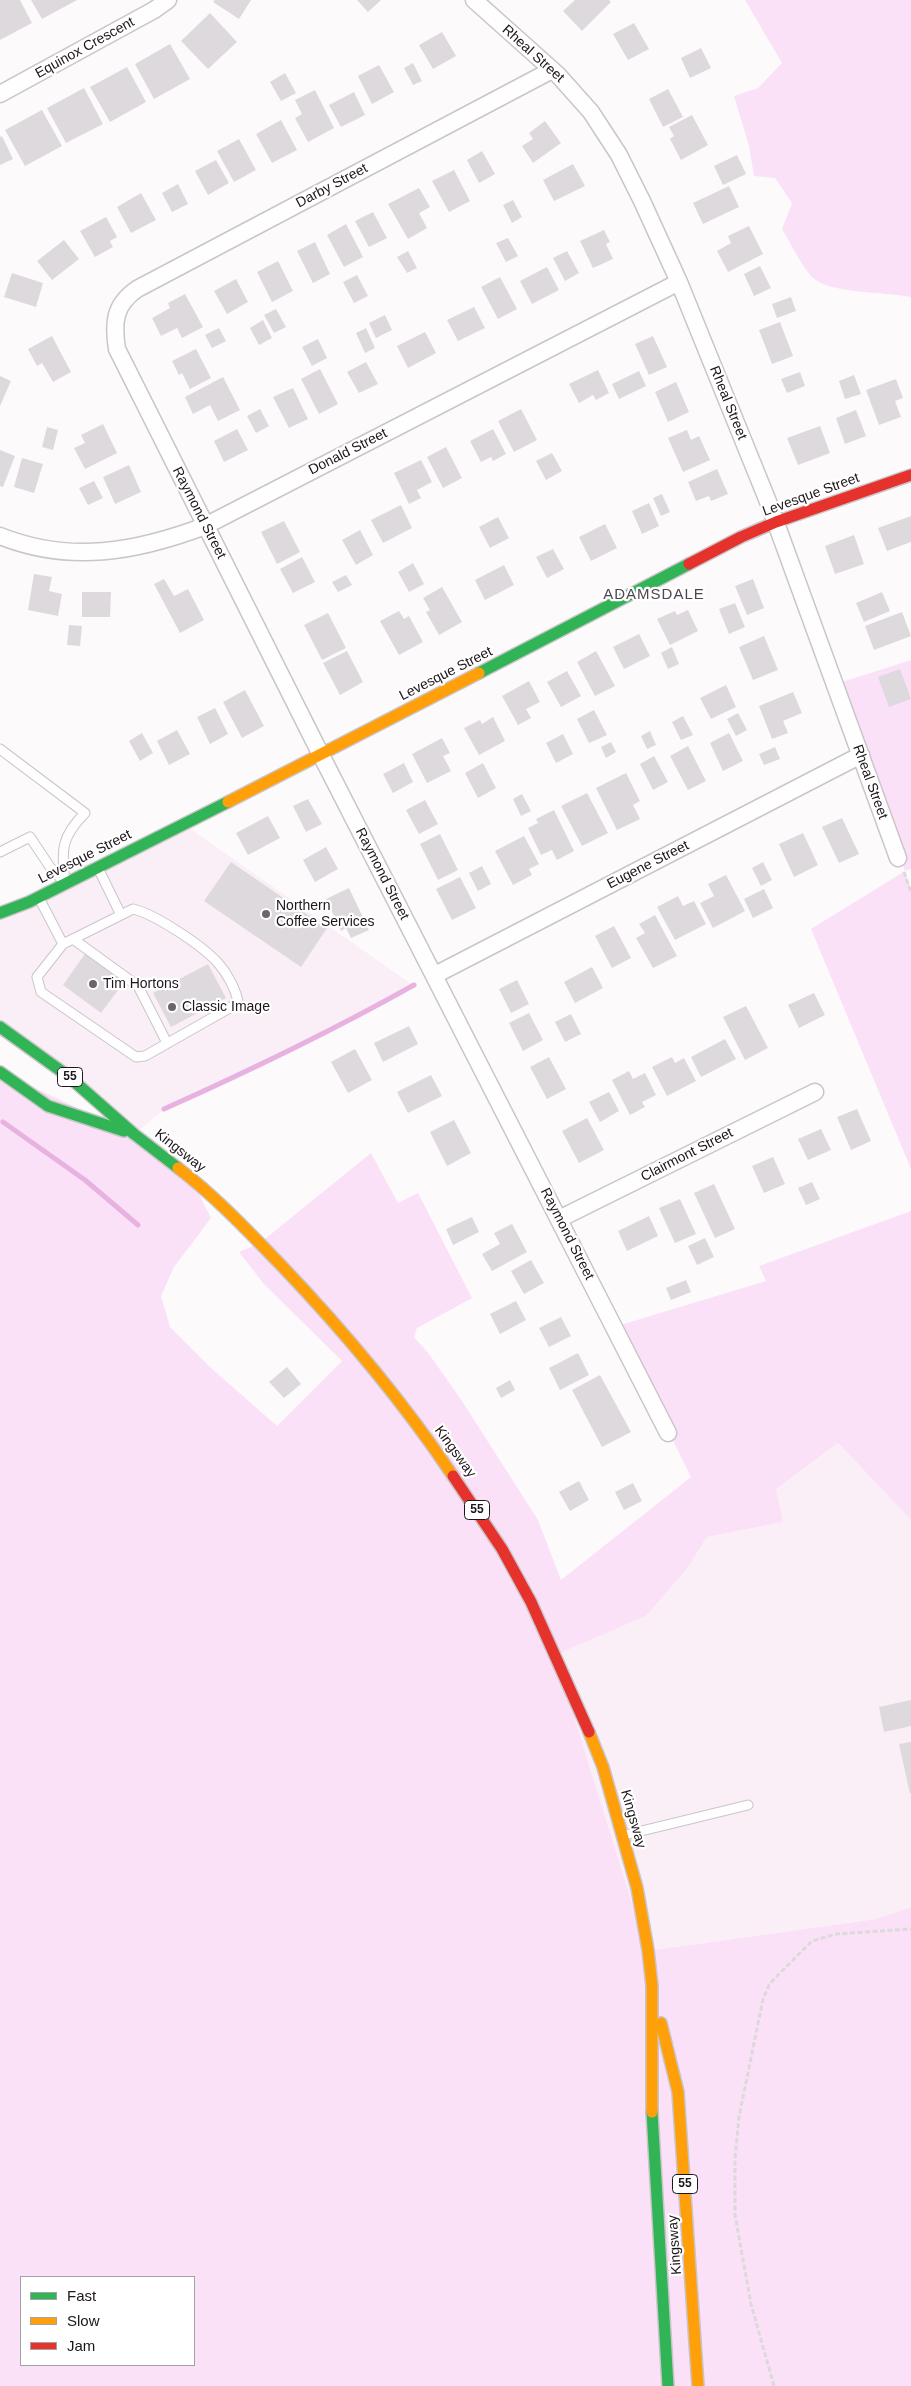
<!DOCTYPE html>
<style>
body{margin:0}
#map{position:relative;width:911px;height:2386px;overflow:hidden;background:#fdfafc;font-family:Arial,sans-serif}
canvas{display:block}
.legend{position:absolute;left:20px;top:2276px;width:175px;height:90px;box-sizing:border-box;background:#fff;border:1px solid #a5a2a4;margin:0;padding:6px 9px;list-style:none;font-size:15px;color:#1d161c}
.legend li{display:flex;align-items:center;gap:10px;height:25px}
.legend b{width:25px;border:1px solid #a5a2a4}
</style>
<div id="map">
<canvas width="911" height="2386"></canvas>
<ul class="legend">
<li><b style="height:6px;background:#30b455"></b>Fast</li>
<li><b style="height:6px;background:#ff9f0a"></b>Slow</li>
<li><b style="height:6px;background:#e5322d"></b>Jam</li>
</ul>
</div>
<script>
const context = document.querySelector('canvas').getContext('2d');
context.lineJoin = 'round';
function fillPath(path, color) { context.fillStyle = color; context.fill(path, 'evenodd'); }
function stroke(path, color, width, dash) { context.strokeStyle = color; context.lineWidth = width; context.lineCap = dash ? 'butt' : 'round'; context.setLineDash(dash || []); context.stroke(path); }
function write(font, color, halo, rows, align = 'center') {
  context.font = font + ' Arial,sans-serif'; context.lineWidth = 4.5; context.setLineDash([]); context.textBaseline = 'middle'; context.strokeStyle = halo; context.fillStyle = color; for (const [text, x, y, turn = 0] of rows) {
    context.save(); context.translate(x, y); context.rotate((+turn || 0) * Math.PI / 180); context.textAlign = isNaN(turn) ? turn : align; if (halo) context.strokeText(text, 0, 0); context.fillText(text, 0, 0); context.restore();
  }
}
const built = new Path2D(`
 M185,825L414,986L349,1022L260,1067L164,1110L134,1134L0,1027V913Z
 M838,1443L911,1520V1907L876,1919L647,1951L555,1654L646,1616L686,1570L707,1537L783,1522L775,1489Z`);
const green = new Path2D(`
 M745,0H911V297C887,292 831,294 813,278C804,270 789,241 782,229L792,203L775,178L754,176L749,146L734,96L758,88L782,63Z
 M911,660V869L905,871L911,889V1169L811,929L905,871L836,684Z
 M0,1072L134,1134L191,1178L211,1218L174,1267L161,1296L170,1327L210,1367L277,1426L342,1361L263,1283L239,1252L260,1243L371,1153L398,1203L418,1193L472,1298L417,1328L414,1337L429,1354L462,1401L538,1520L561,1580L691,1477L617,1326L766,1281L759,1266L911,1211V1520L838,1443L776,1489L783,1522L707,1537L686,1570L646,1616L555,1655L647,1951L876,1919L911,1907V2386H0ZM21,2277H194V2365H21Z`);
const stream = new Path2D(`
 M164,1109C249,1071 332,1031 414,985
 M3,1122L85,1180L138,1225`);
const building = new Path2D(`
 M0,0H20L32,23L0,40Z
 M31,0H77L42,19Z
 M215,0H251L239,19L213,2Z
 M357,0H381L368,12Z
 M575,0H609L611,2L582,31L563,11Z
 M210,13L237,42L208,69L181,41Z
 M634,23L649,49L628,60L613,34Z
 M442,32L456,56L433,69L419,45Z
 M170,44L190,79L154,99L135,64Z
 M701,48L711,68L690,78L681,58Z
 M413,63L422,81L413,85L404,68Z
 M379,65L394,92L372,104L358,76Z
 M127,67L146,102L110,122L90,87Z
 M285,73L296,93L281,101L270,82Z
 M84,88L103,124L66,143L47,108Z
 M668,89L683,117L663,127L649,99Z
 M315,90L334,128L308,142L295,118L302,114L295,100Z
 M354,92L365,115L341,127L329,105Z
 M42,110L62,146L25,166L5,130Z
 M692,115L708,145L681,160L670,139L674,136L669,127Z
 M281,120L297,150L272,163L256,134Z
 M545,121L561,143L533,163L522,146L533,139L529,133Z
 M2,136L13,159L0,165V137Z
 M239,139L256,170L234,182L217,151Z
 M482,151L495,174L479,183L467,160Z
 M737,155L746,174L723,185L714,166Z
 M216,160L229,183L208,195L195,171Z
 M573,164L585,186L554,201L543,180Z
 M454,170L470,201L449,212L432,181Z
 M178,184L188,204L172,212L162,193Z
 M729,186L739,207L703,224L693,203Z
 M419,188L430,207L419,213L427,228L408,239L388,204Z
 M141,193L156,220L131,233L117,207Z
 M513,200L522,217L512,223L503,205Z
 M373,212L387,238L369,247L355,221Z
 M106,217L117,237L110,241L113,247L95,257L80,231Z
 M346,224L363,257L344,267L327,235Z
 M749,226L763,254L728,272L717,251L731,243L728,236Z
 M604,230L610,242L606,244L613,259L593,268L580,241Z
 M508,238L518,256L506,262L496,243Z
 M64,240L79,259L52,280L37,261Z
 M315,242L330,274L313,283L297,251Z
 M408,251L417,268L407,273L397,257Z
 M567,251L579,273L565,281L553,258Z
 M278,261L293,291L272,302L257,272Z
 M760,266L771,288L754,296L744,274Z
 M547,267L559,290L532,304L520,281Z
 M12,273L43,283L36,307L4,297Z
 M357,275L368,296L354,303L343,282Z
 M500,277L517,309L498,319L481,287Z
 M236,279L248,302L227,314L214,291Z
 M185,294L203,327L182,338L177,328L161,336L152,318L170,308L168,303Z
 M791,297L796,311L777,318L772,304Z
 M474,307L485,328L458,341L447,320Z
 M276,309L286,327L274,333L264,315Z
 M385,315L392,330L376,338L369,323Z
 M263,320L272,338L259,345L250,328Z
 M780,322L793,356L772,364L759,330Z
 M219,328L226,341L212,348L205,335Z
 M366,328L375,348L365,353L356,333Z
 M425,332L436,353L408,368L397,346Z
 M52,336L71,372L53,382L42,363L37,366L28,349Z
 M653,336L667,367L649,375L635,344Z
 M318,339L327,358L312,366L302,347Z
 M196,349L211,378L190,389L182,373L179,375L172,361Z
 M366,362L378,384L359,393L347,372Z
 M320,369L338,404L319,414L301,379Z
 M598,370L609,393L596,400L593,395L579,403L569,384Z
 M639,371L646,386L619,399L612,384Z
 M800,372L805,386L787,393L781,379Z
 M854,375L861,394L845,399L839,381Z
 M0,376L11,381L0,406Z
 M223,377L240,410L218,421L210,405L193,414L185,397Z
 M896,379L903,398L895,401L901,417L879,425L866,390Z
 M676,382L689,412L668,422L655,392Z
 M293,388L308,419L289,428L273,397Z
 M260,409L269,426L256,433L247,416Z
 M521,409L537,440L514,452L498,421Z
 M856,410L866,436L845,444L836,418Z
 M103,424L117,453L85,469L74,448L85,443L81,435Z
 M820,426L830,453L798,465L787,438Z
 M47,427L58,430L53,450L42,447Z
 M237,429L248,450L224,462L214,441Z
 M493,429L506,454L493,461L491,457L481,462L470,441Z
 M687,430L691,440L699,436L710,460L683,472L668,438Z
 M446,447L462,478L443,488L427,457Z
 M0,450L15,456L3,487L0,486Z
 M552,453L562,471L546,480L536,461Z
 M22,458L43,464L34,493L14,487Z
 M421,460L432,482L417,490L421,498L409,504L394,473Z
 M129,465L141,492L115,504L103,477Z
 M717,469L728,494L711,501L709,496L696,501L688,482Z
 M94,481L103,498L88,505L79,488Z
 M662,494L670,512L661,516L653,498Z
 M649,503L659,526L642,534L632,511Z
 M401,505L412,528L383,543L371,520Z
 M911,516V542L887,551L878,528Z
 M498,517L509,538L490,548L479,527Z
 M284,521L300,552L277,564L261,532Z
 M605,524L617,548L591,561L579,537Z
 M360,530L373,555L356,565L342,540Z
 M854,535L864,564L835,574L825,546Z
 M553,549L564,569L547,578L536,557Z
 M302,557L315,582L293,593L280,569Z
 M413,563L424,584L409,592L398,572Z
 M504,565L514,585L485,600L475,580Z
 M34,574L52,577L49,591L62,594L58,616L28,610Z
 M346,575L352,585L338,592L332,582Z
 M164,579L174,596L188,589L204,620L180,633L154,584Z
 M753,579L764,608L747,615L735,586Z
 M442,587L462,622L439,635L426,612L430,610L423,598Z
 M82,592H111L110,617H82Z
 M882,592L890,611L864,622L856,603Z
 M735,603L745,627L729,634L719,609Z
 M688,610L698,631L670,645L657,619L675,611L677,615Z
 M399,611L404,619L409,616L423,642L399,655L380,621Z
 M902,612L911,636L874,650L865,626Z
 M328,613L346,648L322,660L304,625Z
 M69,625L82,626L80,646L67,645Z
 M639,634L650,656L624,669L613,647Z
 M764,636L778,670L753,680L739,647Z
 M672,647L679,664L668,669L661,653Z
 M347,651L363,682L340,695L323,663Z
 M596,651L615,686L595,696L577,662Z
 M900,669L911,699L889,707L878,677Z
 M567,671L581,696L561,707L547,682Z
 M529,681L540,702L526,709L531,718L518,725L502,696Z
 M726,685L736,707L711,719L700,698Z
 M245,690L264,726L242,738L223,702Z
 M793,692L802,713L783,721L788,733L772,739L759,706Z
 M215,708L228,734L210,744L197,717Z
 M594,710L607,735L589,743L577,719Z
 M738,713L747,730L736,736L727,719Z
 M683,716L693,735L681,740L672,722Z
 M493,717L505,741L479,755L464,728L480,720L482,724Z
 M177,730L190,754L169,765L157,741Z
 M650,731L656,745L647,749L641,736Z
 M142,733L153,753L140,761L129,741Z
 M729,733L743,761L723,771L710,743Z
 M563,734L573,754L556,763L546,743Z
 M442,738L450,753L443,756L451,771L427,783L412,754Z
 M611,742L616,752L606,758L601,747Z
 M688,746L706,781L688,790L670,756Z
 M775,747L780,759L764,765L759,754Z
 M654,756L668,782L653,790L640,764Z
 M404,763L413,782L393,793L383,774Z
 M483,763L496,788L478,798L465,773Z
 M626,773L640,801L633,805L640,819L617,830L596,788Z
 M587,793L608,833L582,846L561,806Z
 M522,794L531,811L521,816L513,799Z
 M308,799L322,824L306,832L293,806Z
 M425,800L438,824L419,834L406,810Z
 M554,810L574,851L557,860L552,850L541,855L528,828L538,823L536,819Z
 M268,816L280,838L248,855L236,833Z
 M842,818L859,854L839,863L822,827Z
 M803,833L818,865L794,877L779,844Z
 M440,834L458,870L438,880L420,844Z
 M524,836L539,864L529,869L532,875L513,885L495,851Z
 M326,847L338,869L315,882L303,860Z
 M231,862L327,928L301,967L204,901Z
 M763,862L772,880L761,886L752,868Z
 M482,866L491,884L478,891L469,873Z
 M726,875L745,911L713,928L700,903L714,896L708,884Z
 M460,877L476,908L452,920L436,889Z
 M349,888L369,930L351,938L346,928L341,931L326,899Z
 M764,889L773,908L753,918L744,899Z
 M678,896L683,906L694,901L706,924L675,940L657,907Z
 M655,915L677,956L653,968L636,938L645,933L639,924Z
 M614,926L631,958L612,968L595,936Z
 M85,954L124,982L101,1013L63,985Z
 M208,964L226,998L171,1027L153,993Z
 M592,967L603,988L575,1003L564,982Z
 M517,980L529,1004L511,1013L499,989Z
 M814,993L825,1015L799,1028L788,1005Z
 M746,1006L768,1048L745,1060L723,1017Z
 M529,1013L543,1040L523,1051L509,1023Z
 M571,1014L581,1034L565,1042L555,1022Z
 M409,1026L418,1044L383,1062L374,1043Z
 M725,1039L736,1059L701,1077L691,1057Z
 M355,1049L372,1080L348,1093L331,1062Z
 M549,1057L566,1089L547,1099L530,1067Z
 M672,1057L675,1063L684,1058L696,1081L667,1096L652,1067Z
 M629,1071L633,1079L645,1073L656,1095L642,1102L645,1107L630,1115L612,1080Z
 M431,1075L442,1096L408,1113L397,1092Z
 M609,1092L619,1111L600,1122L589,1102Z
 M857,1109L871,1141L851,1150L837,1117Z
 M587,1118L604,1150L579,1163L562,1131Z
 M454,1120L471,1153L447,1166L430,1132Z
 M821,1129L831,1150L808,1160L798,1139Z
 M773,1157L785,1184L764,1193L752,1166Z
 M812,1182L820,1199L806,1205L798,1188Z
 M714,1184L735,1229L715,1238L694,1193Z
 M680,1199L696,1234L675,1243L659,1208Z
 M649,1216L658,1236L627,1251L618,1231Z
 M472,1217L479,1232L453,1245L446,1229Z
 M512,1224L527,1252L492,1271L482,1254L500,1244L494,1233Z
 M705,1238L714,1257L697,1265L688,1246Z
 M531,1260L544,1283L524,1294L511,1271Z
 M686,1280L691,1292L671,1300L666,1288Z
 M516,1301L526,1320L500,1334L490,1314Z
 M561,1317L571,1336L549,1347L539,1328Z
 M578,1353L589,1375L560,1390L549,1368Z
 M287,1367L301,1384L284,1398L269,1382Z
 M600,1375L631,1432L602,1447L572,1390Z
 M510,1380L515,1390L501,1398L496,1388Z
 M579,1481L589,1500L570,1511L559,1492Z
 M633,1483L642,1501L624,1510L615,1492Z
 M911,1700V1726L884,1732L879,1707Z
 M911,1742V1793L910,1794L899,1744Z`);
const path = new Path2D(`
 M904,872L911,893
 M774,2386L751,2304L735,2215V2159L739,2117L763,1999L769,1985L775,1978L812,1941L836,1934L911,1929`);
const lane = new Path2D(`
 M0,749L85,813C60,838 62,850 65,883
 M0,852L30,837L50,867L65,883
 M98,868L121,915
 M39,898L63,944
 M133,909C155,914 203,946 218,963C227,973 235,988 238,1001L233,1006L145,1056L136,1057L41,992L37,977L63,944Z
 M73,939L138,986L167,1043
 M625,1835L748,1805`);
const street = new Path2D(`
 M474,0L558,75L591,112L619,155L642,201L679,282L769,504L898,858
 M552,70L137,289C114,305 113,323 117,349L321,755L668,1433
 M0,94L154,10L168,0
 M0,536C70,564 136,552 205,526L679,282
 M435,975L861,755
 M559,1219L815,1092`);
const fast = new Path2D(`
 M479,673L689,564
 M0,913L29,902L228,802
 M0,1027L68,1076L134,1134L178,1168
 M0,1072L48,1106L124,1131
 M652,2112L668,2386`);
const slow = new Path2D(`
 M228,802L479,673
 M178,1168C215,1196 248,1231 280,1264C343,1330 402,1400 453,1476
 M589,1732L603,1767L637,1888L648,1950L652,1986V2112
 M661,2023L678,2092L698,2386`);
const jam = new Path2D(`
 M689,564L741,537L776,522L911,475
 M453,1476L502,1549L531,1602L589,1732`);
const markers = [
 [266,914,5,"#6b666a"],
 [93,984,5,"#6b666a"],
 [172,1007,5,"#6b666a"]
];
const shields = [
 [70,1077,25],
 [477,1510,25],
 [685,2184,25]
];
const shieldNames = [
 ["55",70,1077],
 ["55",477,1510],
 ["55",685,2184]
];
const streetNames = [
 ["Equinox Crescent",85,48,-29],
 ["Rheal Street",533,54,42],
 ["Darby Street",332,186,-28],
 ["Rheal Street",728,403,68],
 ["Donald Street",348,452,-27],
 ["Levesque Street",811,495,-20],
 ["Raymond Street",199,513,63],
 ["Levesque Street",446,674,-27],
 ["Rheal Street",870,782,70],
 ["Levesque Street",85,857,-27],
 ["Eugene Street",648,865,-27],
 ["Raymond Street",382,874,63],
 ["Kingsway",180,1151,38],
 ["Clairmont Street",687,1155,-27],
 ["Raymond Street",567,1234,63],
 ["Kingsway",455,1452,54],
 ["Kingsway",633,1819,74],
 ["Kingsway",675,2245,-94]
];
const poiNames = [
 ["Northern",276,906],
 ["Coffee Services",276,922],
 ["Tim Hortons",103,984],
 ["Classic Image",182,1007]
];
const neighbourhoodNames = [
 ["ADAMSDALE",654,595]
];
fillPath(built, '#faeff7');
fillPath(green, '#fbe1f7');
stroke(stream, '#e7b2e0', 5);
fillPath(building, '#ded9dd');
stroke(lane, '#cac5c9', 11);
stroke(street, '#cac5c9', 19);
stroke(fast, '#cac5c9', 14);
stroke(slow, '#cac5c9', 14);
stroke(jam, '#cac5c9', 14);
stroke(path, '#dadada', 3, [5, 2.5]);
stroke(lane, '#fffeff', 9);
stroke(street, '#fffeff', 16);
stroke(fast, '#30b455', 11);
stroke(slow, '#ff9f0a', 11);
stroke(jam, '#e5322d', 11);
for (const [x, y, r, color] of markers) { const dot = new Path2D(); dot.arc(x, y, r, 0, 2 * Math.PI); context.fillStyle = color; context.fill(dot); stroke(dot, '#fff', 2); }
for (const [x, y, w] of shields) { const box = new Path2D(); box.roundRect(x - w / 2, y - 9.5, w, 19, 4); context.fillStyle = '#fff'; context.fill(box); stroke(box, '#1d161c', 1); }
write('bold 12px', '#1d161c', null, shieldNames);
write('14px', '#1d161c', '#fff', streetNames);
write('14px', '#1d161c', '#fff', poiNames, 'left');
context.letterSpacing = '1px';
write('15px', '#544351', '#fff', neighbourhoodNames);
context.letterSpacing = '0px';
</script>
